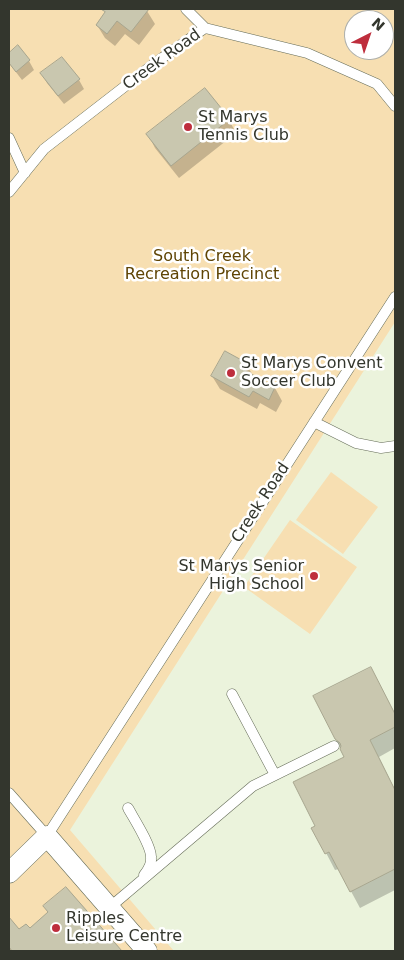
<!DOCTYPE html>
<style>
body{margin:0}
#map{position:relative;width:404px;height:960px;overflow:hidden;background:#ebf3dc;font-family:"DejaVu Sans",sans-serif}
canvas{display:block}
.frame{position:absolute;inset:0;border:10px solid #33362d;pointer-events:none}
.north{position:absolute;left:344px;top:10px;width:50px;height:50px;box-sizing:border-box;background:#fff;border:1px solid #adafab;border-radius:50%;rotate:41deg;font-size:14px;font-weight:700;line-height:20px;text-align:center;color:#33362d}
.north::after{content:'';display:block;margin:auto;width:18px;height:22px;background:#be2e3d;clip-path:polygon(50% 0,100% 100%,50% 72%,0 100%)}
</style>
<div id="map">
<canvas width="404" height="960"></canvas>
<div class="frame"></div>
<div class="north">N</div>
</div>
<script>
const context = document.querySelector('canvas').getContext('2d');
context.lineJoin = 'round';
function fillPath(path, color) { context.fillStyle = color; context.fill(path, 'evenodd'); }
function stroke(path, color, width, dash) { context.strokeStyle = color; context.lineWidth = width; context.lineCap = dash ? 'butt' : 'round'; context.setLineDash(dash || []); context.stroke(path); }
function write(font, color, halo, rows, align = 'center') {
  context.font = font + ' "DejaVu Sans",sans-serif'; context.lineWidth = 5; context.setLineDash([]); context.textBaseline = 'middle'; context.strokeStyle = halo; context.fillStyle = color; for (const [text, x, y, turn = 0] of rows) {
    context.save(); context.translate(x, y); context.rotate((+turn || 0) * Math.PI / 180); context.textAlign = isNaN(turn) ? turn : align; if (halo) context.strokeText(text, 0, 0); context.fillText(text, 0, 0); context.restore();
  }
}
const green = new Path2D(`
 M9,9H395V322L70,830L174,951H9ZM354,20H384V50H354Z
 M331,472L378,507L343,554L296,520Z
 M290,520L357,567L310,634L244,587Z`);
const shadow = new Path2D(`
 M109,9H145L147,11L155,24L139,45L125,34L115,46L105,38L97,25Z
 M18,47L29,61L34,70L22,80L9,63V55Z
 M42,74L79,80L84,89L64,104L47,83Z
 M229,120L236,133L179,178L155,148L148,134Z
 M225,353L246,364L254,377L275,388L282,401L276,412L260,403L257,409L220,389L212,376Z
 M371,668L395,714V748L379,757L395,790V890L360,908L339,869L335,870L313,828L316,827L346,757L336,739Z
 M66,888L121,951H9V919L19,931L30,930L49,914L45,907Z`);
const building = new Path2D(`
 M101,9H149L131,32L117,21L107,34L96,25L105,12Z
 M18,45L30,60L16,72L9,63V53Z
 M62,57L80,79L58,96L40,73Z
 M205,88L230,119L171,166L146,134Z
 M225,351L247,363L244,370L275,387L269,400L253,391L249,397L211,376Z
 M371,667L395,714V727L370,740L395,790V869L350,892L329,852L325,854L311,828L315,826L293,782L344,757L340,749L341,746L340,743L335,739L313,696Z
 M66,887L122,951H12L9,947V917L19,929L26,924L30,928L48,912L43,906Z`);
const service = new Path2D(`
 M186,9L205,28
 M9,138L25,173
 M9,192L44,149L155,63L205,28L307,53L377,84L395,106
 M314,422L356,443L381,448L395,446
 M232,694L275,775
 M9,793L47,836C164,657 278,476 395,297
 M128,808C134,819 151,845 151,857C152,864 148,870 144,875
 M109,908L253,786L334,746`);
const minor = new Path2D(`
 M9,873L47,836L147,951`);
const markers = [
 [188,127,5,"#be2e3d"],
 [231,373,5,"#be2e3d"],
 [314,576,5,"#be2e3d"],
 [56,928,5,"#be2e3d"]
];
const streetNames = [
 ["Creek Road",162,60,-36],
 ["Creek Road",261,503,-57]
];
const poiNames = [
 ["St Marys",198,118],
 ["Tennis Club",198,136],
 ["St Marys Convent",241,364],
 ["Soccer Club",241,382],
 ["St Marys Senior",304,567,"right"],
 ["High School",304,585,"right"],
 ["Ripples",66,919],
 ["Leisure Centre",66,937]
];
const parkNames = [
 ["South Creek",202,257],
 ["Recreation Precinct",202,275]
];
fillPath(green, '#f7dfb2');
fillPath(shadow, '#0003');
fillPath(building, '#c9c7af');
stroke(building, '#a8a68f', 1);
stroke(service, '#656c58', 11);
stroke(minor, '#656c58', 21);
stroke(service, '#fff', 10);
stroke(minor, '#fff', 20);
for (const [x, y, r, color] of markers) { const dot = new Path2D(); dot.arc(x, y, r, 0, 2 * Math.PI); context.fillStyle = color; context.fill(dot); stroke(dot, '#fff', 2); }
write('16px', '#33362d', '#fff', streetNames);
write('16px', '#33362d', '#fff', poiNames, 'left');
write('16px', '#5f4404', '#fff', parkNames);
</script>
